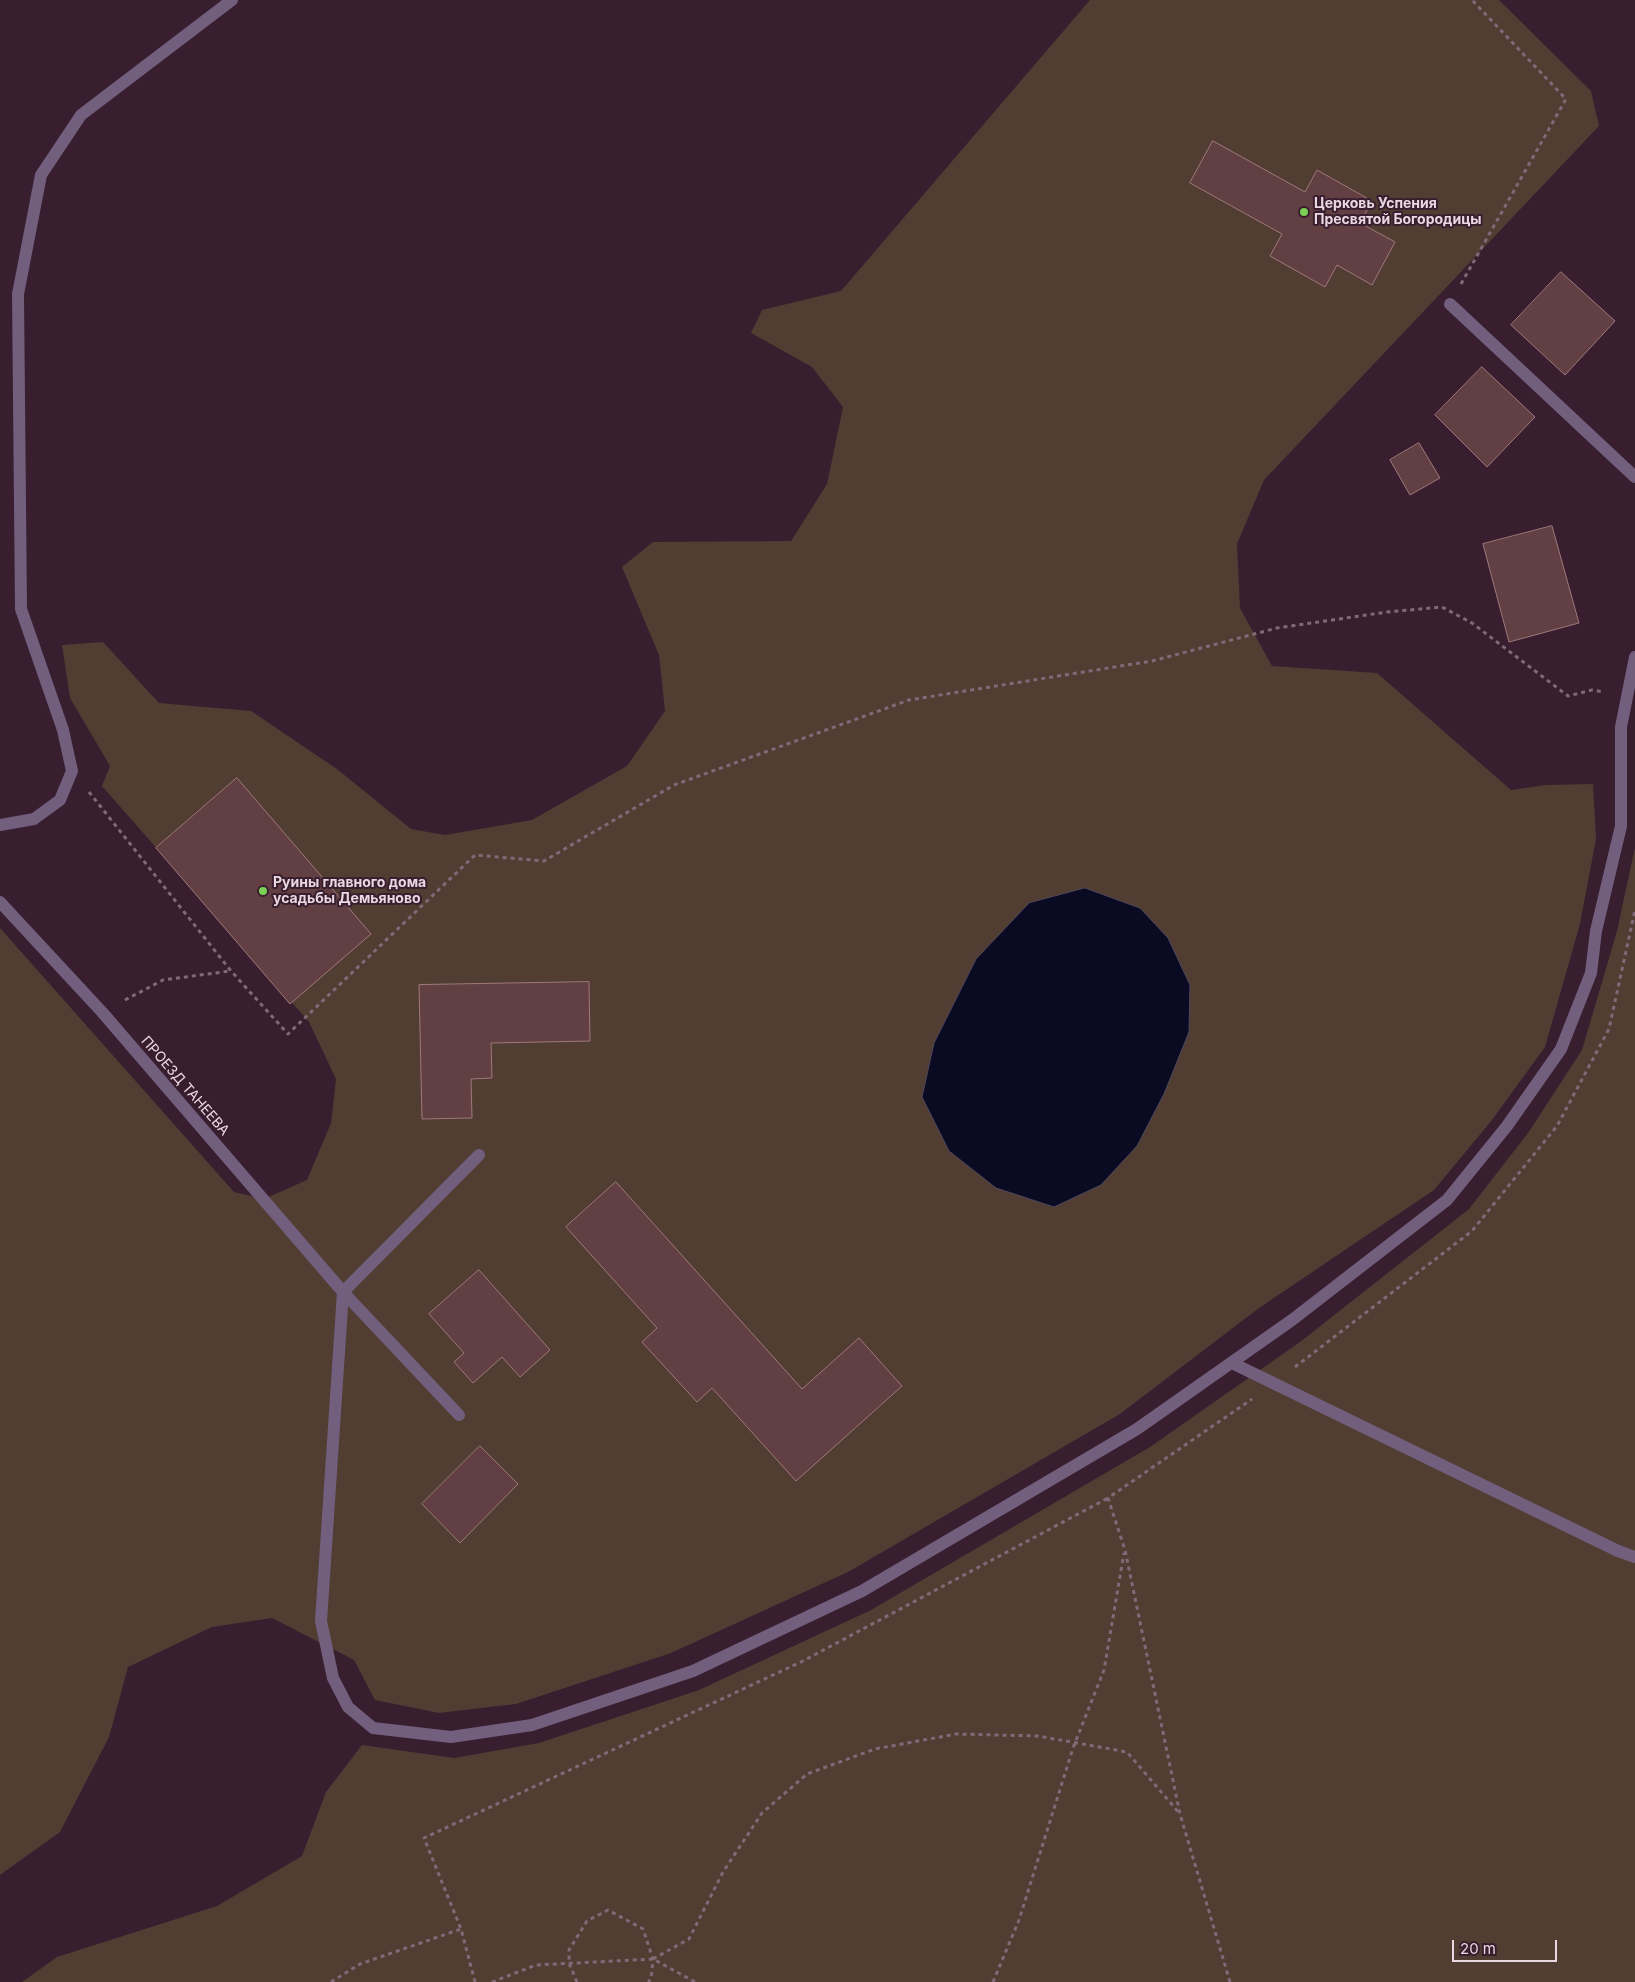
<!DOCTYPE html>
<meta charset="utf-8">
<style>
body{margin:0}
#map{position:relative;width:1635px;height:1982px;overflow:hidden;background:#381e2e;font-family:Inter,sans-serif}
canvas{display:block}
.scale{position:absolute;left:1452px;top:1940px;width:105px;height:22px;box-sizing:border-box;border:2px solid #e9d7e1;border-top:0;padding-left:6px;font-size:15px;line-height:18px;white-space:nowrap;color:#e9d7e1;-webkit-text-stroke:4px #381e2e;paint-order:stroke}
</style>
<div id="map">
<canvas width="1635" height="1982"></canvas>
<div class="scale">20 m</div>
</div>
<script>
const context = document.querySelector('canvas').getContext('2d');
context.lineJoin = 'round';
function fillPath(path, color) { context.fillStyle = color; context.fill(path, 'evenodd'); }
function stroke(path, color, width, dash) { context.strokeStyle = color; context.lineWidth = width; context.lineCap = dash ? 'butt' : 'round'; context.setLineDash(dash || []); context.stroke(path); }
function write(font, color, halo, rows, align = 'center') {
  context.font = font + ' Inter,sans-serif'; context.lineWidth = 4; context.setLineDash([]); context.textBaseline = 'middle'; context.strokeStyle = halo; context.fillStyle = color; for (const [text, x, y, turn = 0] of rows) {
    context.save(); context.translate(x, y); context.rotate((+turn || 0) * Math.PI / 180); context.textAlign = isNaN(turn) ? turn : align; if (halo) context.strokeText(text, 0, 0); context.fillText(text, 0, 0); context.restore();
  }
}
const green = new Path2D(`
 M1090,0H1499L1591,91L1599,126L1264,480L1237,544L1240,608L1272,666L1377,673L1511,790L1546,785L1593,784L1596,839L1580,924L1545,1047L1492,1120L1434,1190L1259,1308L1120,1414L848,1572L671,1653L516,1704L439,1713L375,1700L354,1660L272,1618L212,1627L128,1667L109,1737L60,1832L0,1875V928L234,1192L264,1199L307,1180L331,1123L336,1079L309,1022L102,786L110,766L70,698L62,645L103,642L159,703L251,711L337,769L411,829L445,835L532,820L627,766L665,711L659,655L622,567L653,542L791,541L827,484L843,407L812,367L751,333L762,310L841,291Z
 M1635,847V1982H22L57,1957L217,1906L302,1856L326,1792L362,1745L454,1758L539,1743L699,1690L871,1610L1150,1447L1300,1342L1469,1209L1528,1133L1582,1050L1617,931Z`);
const water = new Path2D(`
 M1085,888L1140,908L1168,938L1190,985L1189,1032L1164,1094L1137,1146L1101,1185L1054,1207L996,1188L949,1151L922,1097L934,1043L976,959L1029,903Z`);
const building = new Path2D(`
 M1213,141L1305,192L1317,170L1372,201L1360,223L1395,242L1372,285L1337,265L1325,287L1270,256L1282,234L1190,183Z
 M1561,272L1615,321L1565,375L1511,325Z
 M1482,367L1535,417L1487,467L1435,415Z
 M1419,443L1440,478L1410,495L1390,460Z
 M1552,526L1579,623L1509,642L1483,544Z
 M237,778L371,934L290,1004L156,848Z
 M589,982L590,1041L491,1043L492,1078L471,1079L472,1118L422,1119L419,985Z
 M616,1182L802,1389L859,1338L902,1386L796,1481L712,1388L697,1402L642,1342L657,1328L566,1227Z
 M479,1270L550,1350L520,1377L502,1357L473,1383L454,1362L464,1353L429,1314Z
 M480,1446L518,1484L460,1543L422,1504Z`);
const path = new Path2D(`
 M1461,284L1566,99L1472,0
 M89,792L231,971L288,1034L475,855L544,861L674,785L909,700L1152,661L1277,628L1387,612L1442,607L1472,623L1568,696L1592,690L1604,692
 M125,1000L163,980L230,971
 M1295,1367L1472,1231L1557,1126L1609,1029L1635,910
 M653,1959L689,1939L723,1872L762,1813L807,1774L875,1749L956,1734L1038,1736L1127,1752L1180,1814
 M331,1982L360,1964L461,1929
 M475,1982L461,1929L424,1838L803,1661L1108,1498
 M492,1982L536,1965L653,1959L695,1982
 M577,1982L569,1963V1950L587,1921L608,1910L643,1929L653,1959L651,1979L648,1982
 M993,1982L1019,1920L1073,1748L1104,1670L1124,1553
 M1230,1982L1180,1814L1125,1550L1108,1498L1252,1399`);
const lane = new Path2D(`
 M1450,304L1635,477
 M0,825L34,819L60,800L72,771L63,730L21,609L18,294L41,175L81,115L232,0
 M479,1155L343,1292L321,1621L333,1678L348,1707L373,1728L451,1737L532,1725L693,1671L862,1591L1137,1429L1292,1320L1447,1200L1507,1126L1561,1049L1591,973L1596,931L1621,826V727L1635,657
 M343,1292L459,1415
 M1232,1363L1618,1551L1635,1557`);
const street = new Path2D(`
 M0,902L102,1012L343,1292`);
const markers = [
 [1304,212,5,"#7bd156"],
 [263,891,5,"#7bd156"]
];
const poiNames = [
 ["Церковь Успения",1314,204],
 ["Пресвятой Богородицы",1314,220],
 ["Руины главного дома",273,883],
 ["усадьбы Демьяново",273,899]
];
const streetNames = [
 ["ПРОЕЗД ТАНЕЕВА",185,1086,49]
];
fillPath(green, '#523d33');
fillPath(water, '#0b0a23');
stroke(water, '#4e485c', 1);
fillPath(building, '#613f42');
stroke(building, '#9f797c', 1);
stroke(path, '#816a78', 3, [4, 4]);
stroke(lane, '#715f7d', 12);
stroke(street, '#715f7d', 12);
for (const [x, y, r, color] of markers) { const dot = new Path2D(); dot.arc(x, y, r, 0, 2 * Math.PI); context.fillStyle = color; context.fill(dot); stroke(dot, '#381e2e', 2); }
write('bold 14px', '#e9d7e1', '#381e2e', poiNames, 'left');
write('14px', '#e9d7e1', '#381e2e', streetNames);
</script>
